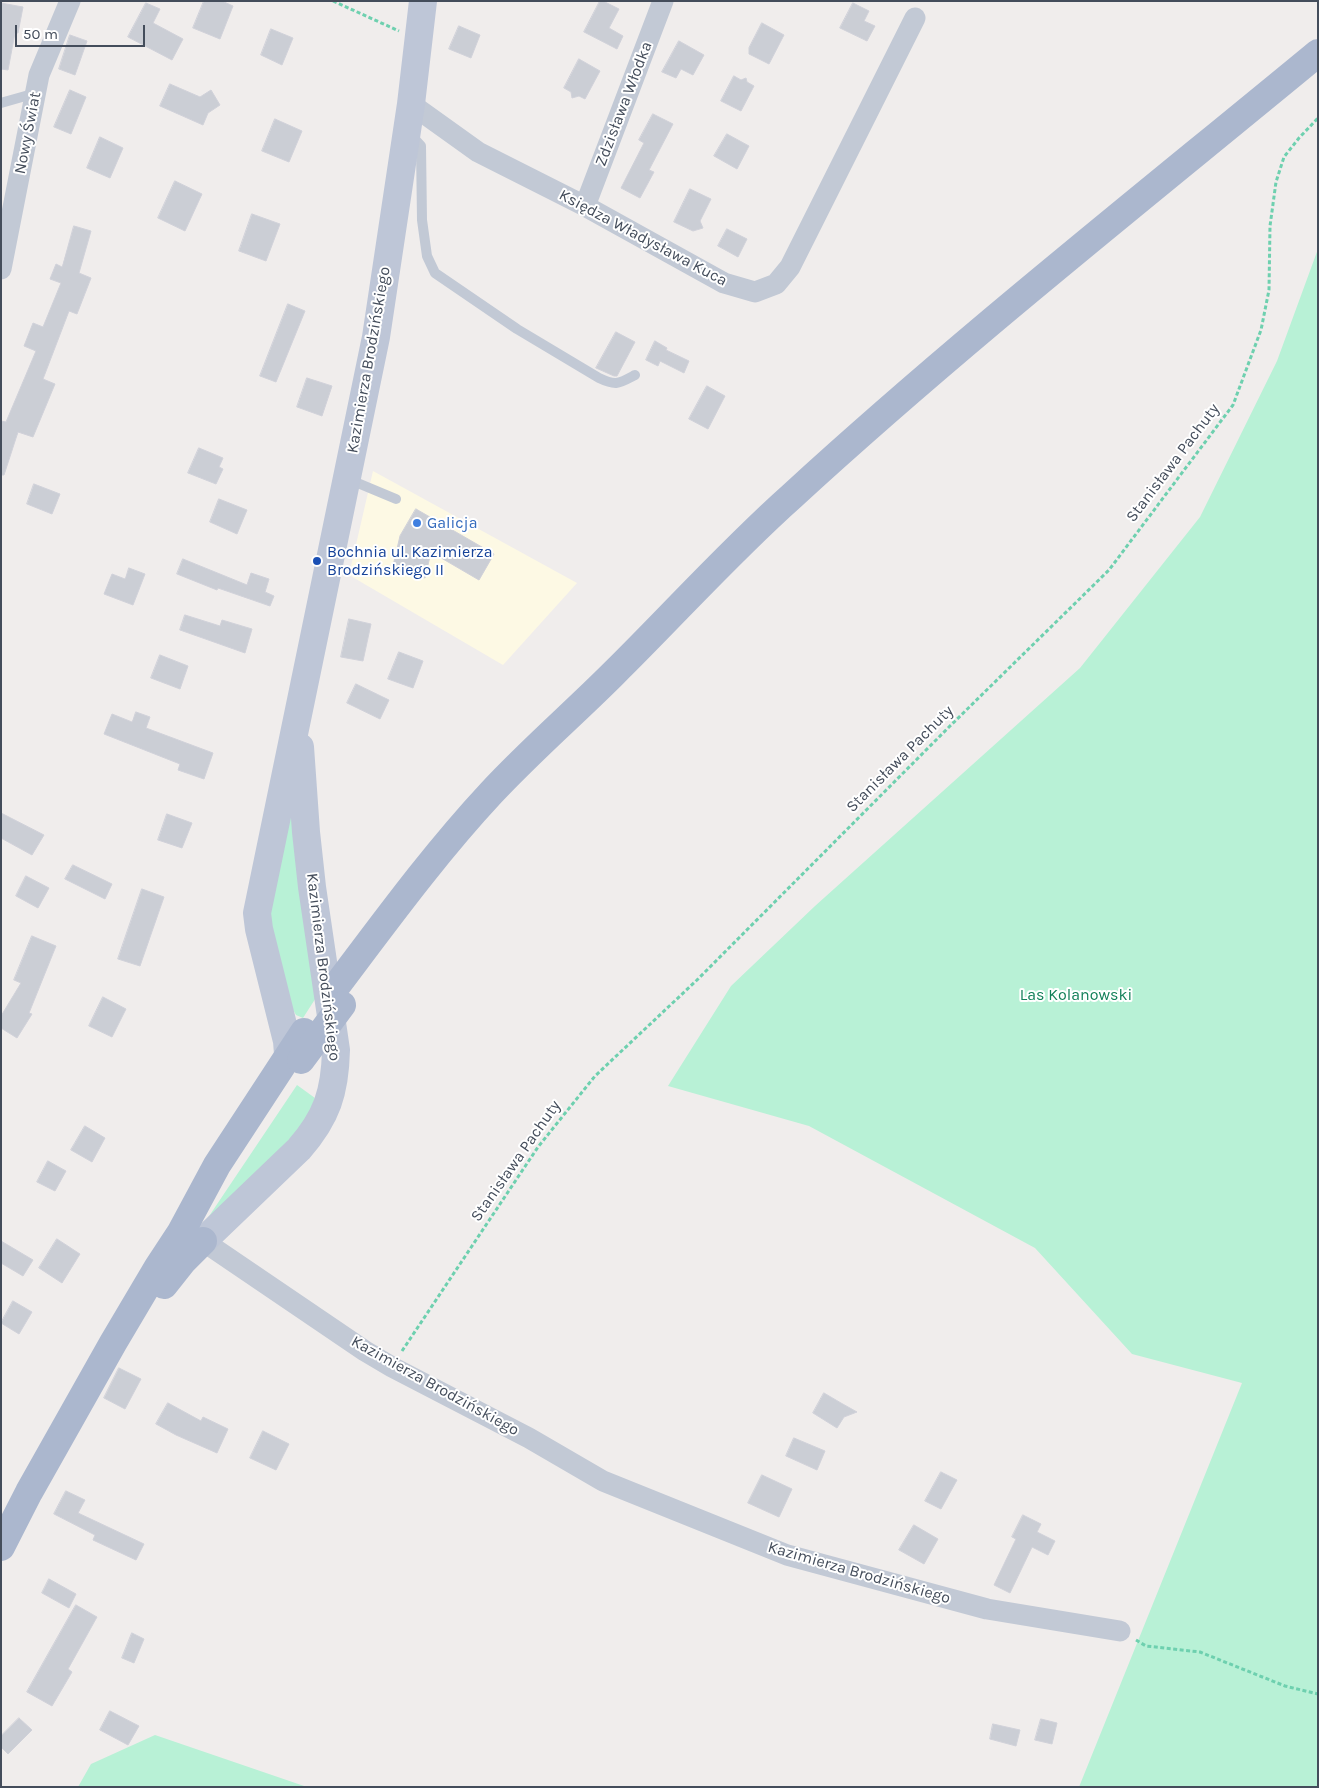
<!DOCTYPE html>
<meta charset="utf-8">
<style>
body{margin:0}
#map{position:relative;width:1319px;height:1788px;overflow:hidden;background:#f0edec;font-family:Karla,sans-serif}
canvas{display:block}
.frame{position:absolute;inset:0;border:2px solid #444d5b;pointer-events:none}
.scale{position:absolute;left:15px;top:25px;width:130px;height:22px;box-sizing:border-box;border:2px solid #444d5b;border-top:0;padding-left:6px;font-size:15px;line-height:18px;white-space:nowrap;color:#444d5b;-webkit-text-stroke:4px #fff;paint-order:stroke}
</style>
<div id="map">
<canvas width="1319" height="1788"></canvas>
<div class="frame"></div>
<div class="scale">50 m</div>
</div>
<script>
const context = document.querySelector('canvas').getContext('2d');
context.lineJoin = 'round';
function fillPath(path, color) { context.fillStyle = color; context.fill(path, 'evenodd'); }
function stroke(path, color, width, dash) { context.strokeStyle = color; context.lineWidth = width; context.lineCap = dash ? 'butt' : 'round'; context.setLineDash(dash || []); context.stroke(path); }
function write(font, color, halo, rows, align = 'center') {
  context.font = font + ' Karla,sans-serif'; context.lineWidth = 4; context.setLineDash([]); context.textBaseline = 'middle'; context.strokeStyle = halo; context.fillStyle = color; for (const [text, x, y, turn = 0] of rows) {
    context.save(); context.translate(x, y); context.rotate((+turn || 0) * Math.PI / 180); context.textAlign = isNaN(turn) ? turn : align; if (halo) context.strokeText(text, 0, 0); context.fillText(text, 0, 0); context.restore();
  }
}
const commercial = new Path2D(`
 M373,471L577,583L503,665L349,575Z`);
const green = new Path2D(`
 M1318,249V1787H1079L1242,1383L1132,1354L1035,1248L809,1126L668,1086L731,986L815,906L1080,668L1200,517L1277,361Z
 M292,784L319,993L303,1018L296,1015L287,999L269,912Z
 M297,1085L315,1098L307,1121L187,1249Z
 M155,1735L307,1787H78L91,1764Z`);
const building = new Path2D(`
 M204,1H222L233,6L220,39L193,28Z
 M600,1H603L619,9L609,28L623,36L617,49L584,32Z
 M1,3L23,7L18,33H15L8,70L1,69Z
 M146,3L160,9L153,23L183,39L172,60L128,37Z
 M853,3L869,11L864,21L875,26L867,41L840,28Z
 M762,23L784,35L769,64L749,54V48Z
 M459,26L480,35L471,58L449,49Z
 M271,29L293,38L282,65L261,55Z
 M70,35L87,41L75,75L59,69Z
 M679,41L704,55L693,75L681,69L676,78L662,72Z
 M579,59L600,71L585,99L579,96L572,98L571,92L564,88Z
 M734,76L741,80L746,78L747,82L754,86L741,111L721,101Z
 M170,84L200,97L211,90L220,105L208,113L203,125L160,106Z
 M70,90L86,97L71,134L54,127Z
 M653,114L673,124L649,170L654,172L640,198L621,188L644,143L639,140Z
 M275,119L302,131L289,162L262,151Z
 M727,134L749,146L737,169L714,156Z
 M100,137L123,148L110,178L87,168Z
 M175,181L202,194L185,231L158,218Z
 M690,189L711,199L700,221L703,228L693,231L674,222Z
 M252,214L280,224L266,261L239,251Z
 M74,226L91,231L79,273L91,278L77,314L69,311L43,379L55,384L33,437L18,432L4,475H1V421L6,422L36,351L24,346L33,323L43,327L61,283L50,279L56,264L62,267Z
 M727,229L747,239L738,257L718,246Z
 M288,304L305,311L276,382L260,376Z
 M616,332L635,342L617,376H614L596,368Z
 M655,341L667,348L666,350L689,361L684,373L660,361L658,366L646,360Z
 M307,378L332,386L322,416L297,407Z
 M707,386L725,396L708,429L689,419Z
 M199,448L223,458L219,467L223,469L216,484L188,473Z
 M34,484L60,494L52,514L27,504Z
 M219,499L247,510L237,534L210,522Z
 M416,509L494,554L479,580L431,552L425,578L392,570L400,536Z
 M183,559L247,585L251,573L269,579L265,592L274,596L270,606L218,588L217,590L177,574Z
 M129,568L145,574L133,605L104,594L112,574L125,579Z
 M185,615L220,626L222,620L252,629L245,653L180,630Z
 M349,619L371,624L363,661L341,657Z
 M399,652L423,661L413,688L388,679Z
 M160,655L188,666L180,689L151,678Z
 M356,684L389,700L380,719L347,703Z
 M136,712L150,717L146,728L213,753L204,779L178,770L180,764L104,734L112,714L132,722Z
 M1,813L44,835L32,855L1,838Z
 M167,814L192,823L182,848L158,840Z
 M73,865L112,884L105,899L65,879Z
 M26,876L49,888L38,908L16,896Z
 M142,889L164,897L140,966L118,959Z
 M32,936L56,946L29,1013L32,1014L17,1038L1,1028V1016L21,983L14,980Z
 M103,997L126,1009L112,1037L89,1026Z
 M85,1126L105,1138L92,1162L71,1150Z
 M48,1161L66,1171L55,1191L37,1182Z
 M57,1239L80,1254L62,1283L39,1268Z
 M1,1241L33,1260L23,1276L1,1263Z
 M13,1301L32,1312L19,1334L1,1323Z
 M119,1368L141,1379L125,1409L104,1398Z
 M824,1393L841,1403L857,1412L844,1417L837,1428L813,1413Z
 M168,1403L201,1421L203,1417L228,1429L217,1453L176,1435L156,1424Z
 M263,1431L289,1444L276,1470L250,1458Z
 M794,1438L825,1451L817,1470L786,1456Z
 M941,1472L957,1480L941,1509L925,1501Z
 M762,1475L792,1489L779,1517L748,1503Z
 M66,1491L85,1500L78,1513L144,1544L136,1560L93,1540L95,1535L54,1514Z
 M1023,1515L1041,1524L1037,1532L1055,1541L1048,1555L1032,1547L1010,1593L994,1585L1016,1539L1012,1537Z
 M914,1525L938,1539L924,1564L899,1550Z
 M49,1579L76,1594L69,1608L42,1593Z
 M76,1605L97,1617L68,1669L72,1672L52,1706L27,1692Z
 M132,1633L144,1639L134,1663L122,1658Z
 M110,1711L139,1726L128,1745L100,1730Z
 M19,1718L32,1730L8,1754L1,1747V1736Z
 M1041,1719L1057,1723L1052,1744L1035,1740Z
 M993,1724L1020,1730L1016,1746L990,1739Z`);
const path = new Path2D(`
 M333,1L399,31
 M402,1351L538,1147L595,1076L697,980L949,727L1109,570L1233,405L1261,330L1269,290L1270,226L1276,182L1284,157L1299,138L1318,118
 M1136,1640L1146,1646L1200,1652L1285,1686L1318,1694`);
const lane = new Path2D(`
 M1,103L36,93
 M410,134L421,146L422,220L427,256L435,273L517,329L599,378C616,386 618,384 635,375
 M348,479L396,499`);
const street = new Path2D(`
 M411,104L478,152L585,206L724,283L755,292L776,284L790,267L915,18
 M585,206L663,1
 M1,269L39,75L70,1
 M203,1241L365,1351L392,1367L529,1438L603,1481L787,1555L987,1609L1120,1631`);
const secondary = new Path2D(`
 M288,1054L287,1041L259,929L257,913L376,337L411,104L423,1
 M203,1241L299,1149C327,1117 335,1092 336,1050L312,887L306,832L300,747`);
const primary = new Path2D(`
 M338,984C387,919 436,852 491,793C530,751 573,714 613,674C673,615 729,552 792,496C961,341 1141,199 1318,53
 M164,1285L183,1261L203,1241
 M1,1547L29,1492L113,1343L158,1267L181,1232L217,1165L304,1032`);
const primaryBridge = new Path2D(`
 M301,1060L342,1005`);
const markers = [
 [417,523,5,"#3f7fe0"],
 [317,561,5,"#1a4fb4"]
];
const streetNames = [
 ["Zdzisława Włodka",624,104,-69],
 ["Nowy Świat",28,133,-79],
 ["Księdza Władysława Kuca",643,238,28],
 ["Kazimierza Brodzińskiego",369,360,-80],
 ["Stanisława Pachuty",1173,463,-53],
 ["Stanisława Pachuty",900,759,-45],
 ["Kazimierza Brodzińskiego",323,967,83],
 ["Stanisława Pachuty",516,1161,-55],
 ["Kazimierza Brodzińskiego",435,1386,29],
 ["Kazimierza Brodzińskiego",859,1573,16]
];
const shopNames = [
 ["Galicja",427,523]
];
const transitNames = [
 ["Bochnia ul. Kazimierza",327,552],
 ["Brodzińskiego II",327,570]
];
const parkNames = [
 ["Las Kolanowski",1076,995]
];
fillPath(commercial, '#fdf9e4');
fillPath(green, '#b8f1d6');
fillPath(building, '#cbced5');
stroke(building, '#d0d1d9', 1);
stroke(path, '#6ed0af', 3, [4, 2.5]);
stroke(lane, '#c2c9d5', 10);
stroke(street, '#c2c9d5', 21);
stroke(secondary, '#bec6d7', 28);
stroke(primary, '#abb7ce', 28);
stroke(primaryBridge, '#abb7ce', 28);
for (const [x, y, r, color] of markers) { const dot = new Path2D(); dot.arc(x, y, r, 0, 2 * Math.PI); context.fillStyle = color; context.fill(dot); stroke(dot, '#fff', 2); }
write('16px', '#444d5b', '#fff', streetNames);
write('16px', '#366cbe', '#fff', shopNames, 'left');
write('16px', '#164399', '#fff', transitNames, 'left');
write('16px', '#128059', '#fff', parkNames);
</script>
